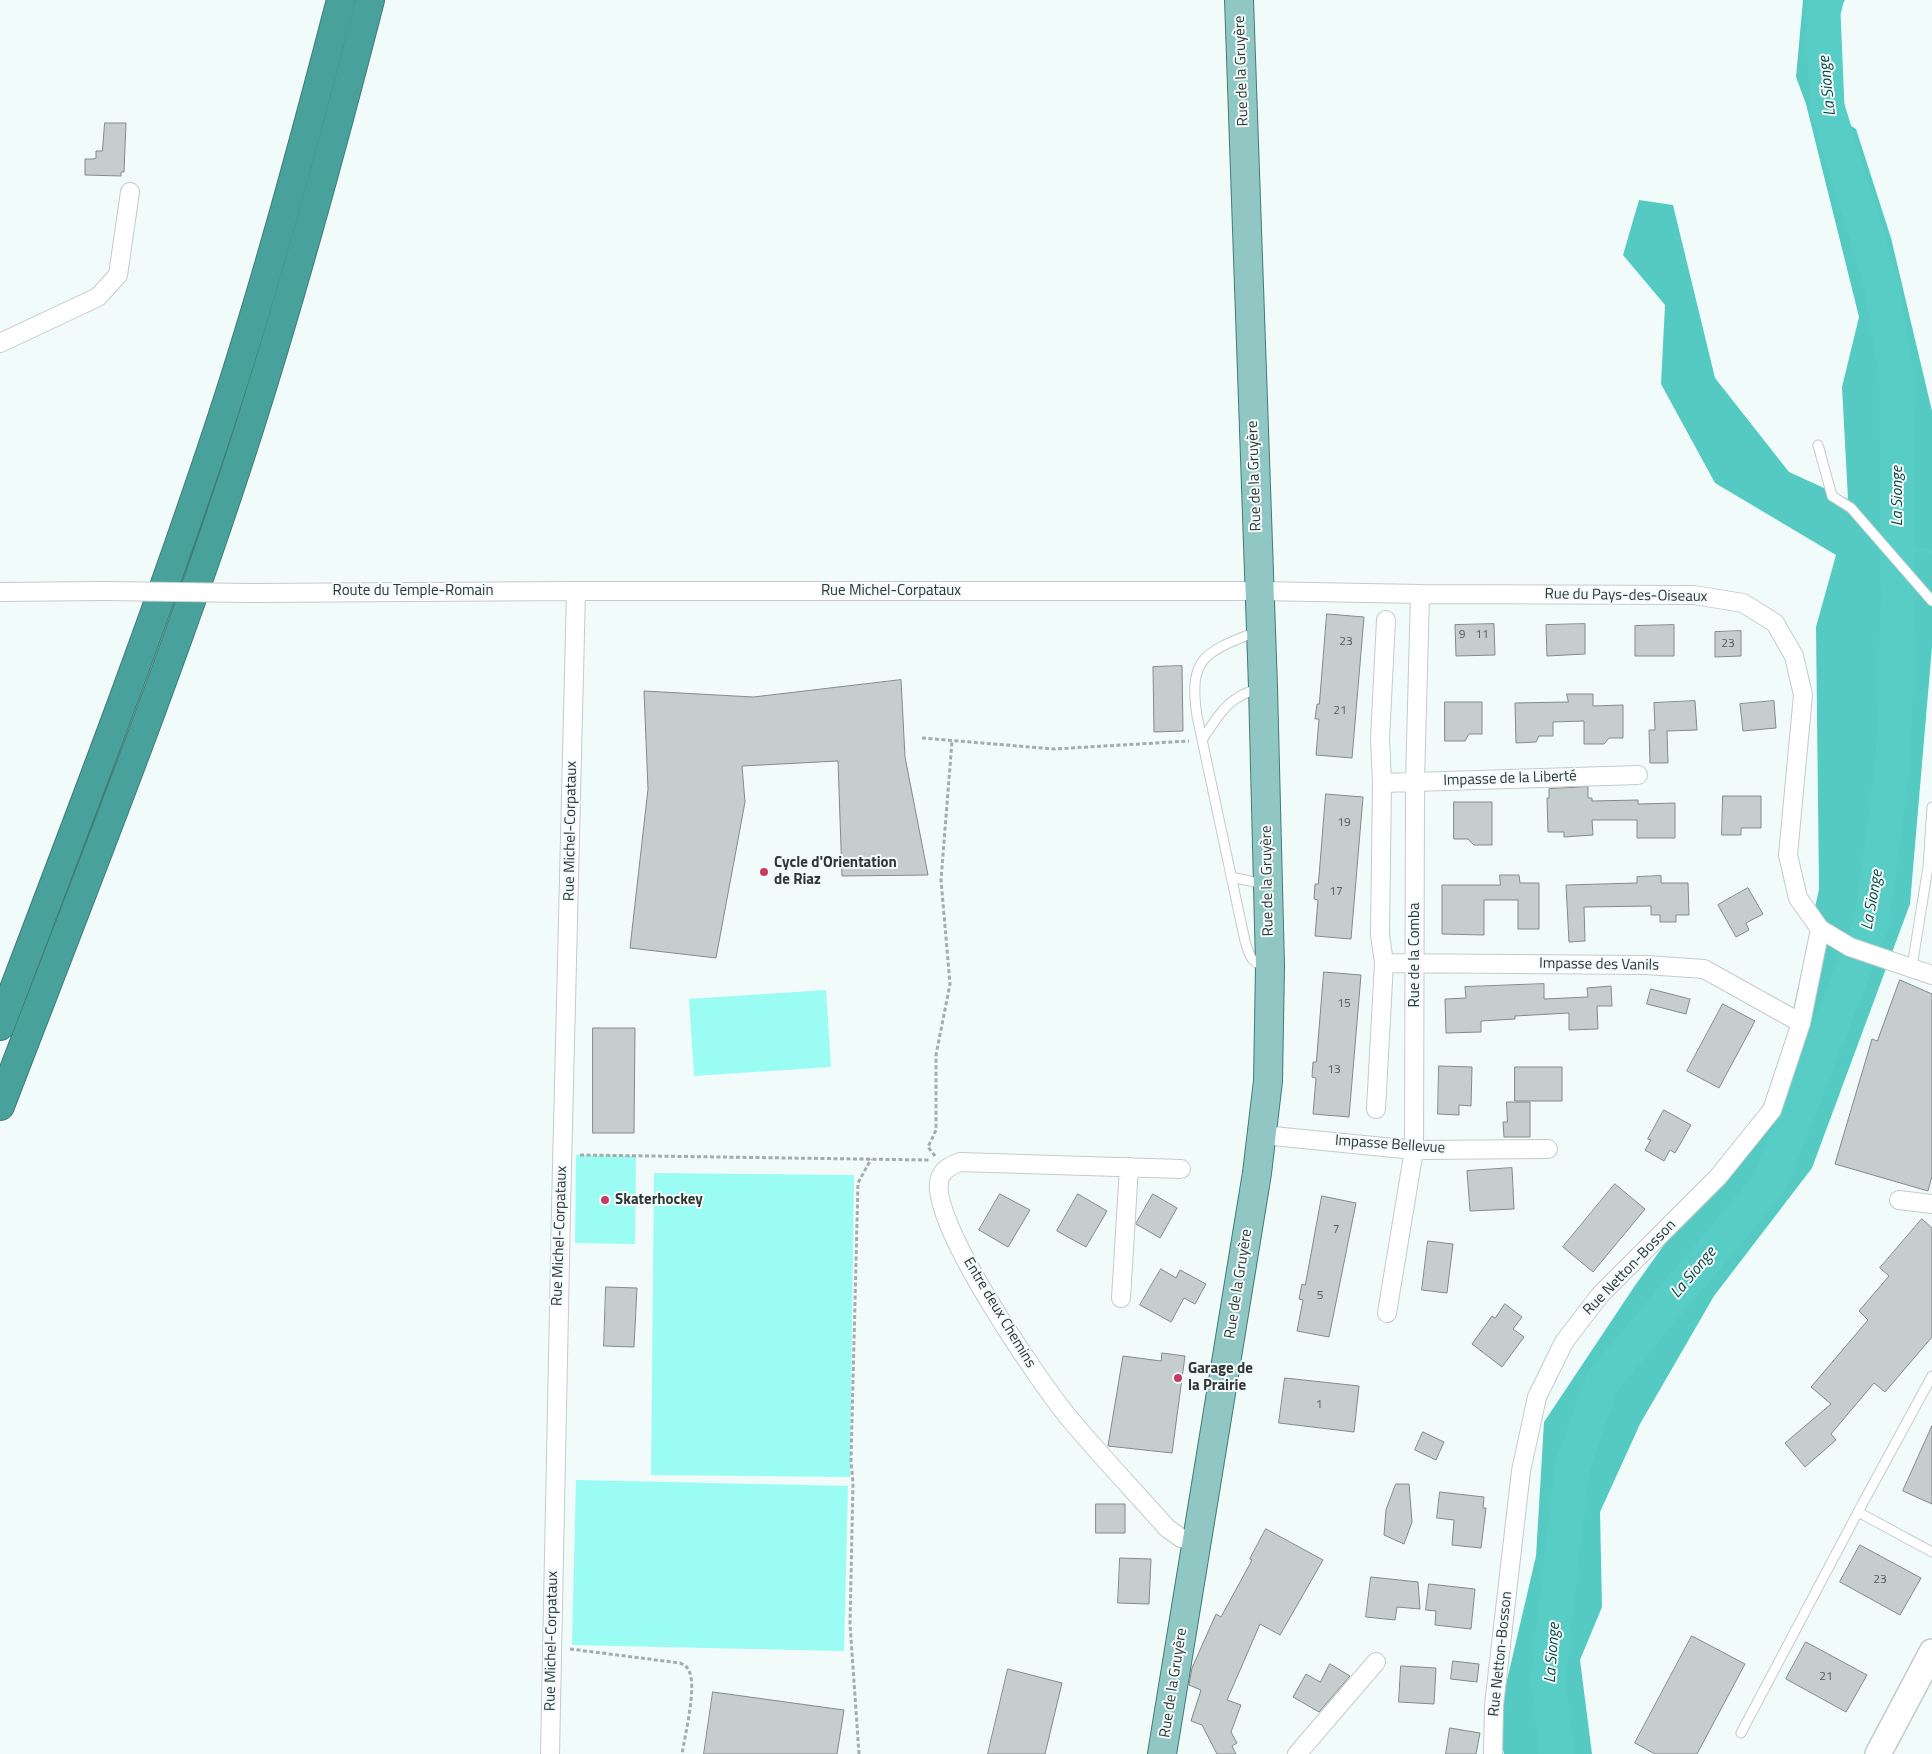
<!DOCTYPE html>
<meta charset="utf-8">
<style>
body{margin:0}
canvas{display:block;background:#f1fbfa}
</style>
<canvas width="1932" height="1754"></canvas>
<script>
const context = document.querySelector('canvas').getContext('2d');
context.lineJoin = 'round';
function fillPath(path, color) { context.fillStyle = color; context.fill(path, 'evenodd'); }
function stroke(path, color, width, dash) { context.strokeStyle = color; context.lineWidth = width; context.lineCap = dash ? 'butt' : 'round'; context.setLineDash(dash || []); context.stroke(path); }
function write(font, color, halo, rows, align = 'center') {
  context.font = font + ' "Titillium Web",sans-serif'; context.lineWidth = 4; context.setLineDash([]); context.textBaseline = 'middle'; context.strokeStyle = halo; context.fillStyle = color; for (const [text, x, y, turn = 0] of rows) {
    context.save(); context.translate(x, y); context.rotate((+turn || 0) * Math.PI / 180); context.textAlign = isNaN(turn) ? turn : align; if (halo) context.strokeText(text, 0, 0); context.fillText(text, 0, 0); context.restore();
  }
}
const green = new Path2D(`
 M826,990L831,1067L694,1076L689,999Z
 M576,1155L636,1156L635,1244L575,1243Z
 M654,1173L854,1175L850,1477L651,1475Z
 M576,1480L848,1486L844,1651L572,1645Z`);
const forest = new Path2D(`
 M1803,0H1845L1841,7L1829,65L1845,122L1856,129L1891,238L1932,411V647L1910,904L1812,1168L1714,1296L1640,1424L1600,1512L1602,1607L1580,1660L1592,1754H1504L1497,1723L1536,1556L1544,1422L1634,1287L1777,1086L1819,889L1816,627L1836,555L1715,483L1661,384L1665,305L1623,255L1639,200L1673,205L1715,378L1789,472L1848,499L1842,387L1859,317L1806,104L1796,77Z`);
const stream = new Path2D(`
 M1898,546L1932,552`);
const river = new Path2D(`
 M1557,1754L1548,1679L1572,1468L1602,1382L1769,1184L1872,922L1893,760L1898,606L1897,380L1880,278L1827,107L1823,13L1826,0`);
const building = new Path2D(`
 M105,123H126L124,172H121V176L85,175V159H93L96,158V151H102Z
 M1327,614L1364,617L1352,758L1316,755L1319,719H1315L1317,704H1319Z
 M1494,624L1495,655L1456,656L1455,625Z
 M1585,624V654L1547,656L1546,625Z
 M1674,625V656H1635V626Z
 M1741,631V656L1715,657V632Z
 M1182,666L1183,731L1154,732L1153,667Z
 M901,680L905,757L928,875L842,876L838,761L742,766L745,802L716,958L630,948L648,789L644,691L753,697Z
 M1567,694H1593V706L1623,705V738H1609L1604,744H1584V721L1553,722V736H1539L1536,742L1516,743L1515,703L1568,702Z
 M1695,701L1697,730L1667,731L1668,763H1650L1649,730H1655L1654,703Z
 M1774,701L1776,728L1743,731L1740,704Z
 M1445,702H1482V734H1469L1465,741H1445Z
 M1588,787V798H1592V801L1638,800V804L1675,803V838H1637V820H1592L1593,835L1564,837V832H1548L1547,798H1549V789Z
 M1326,794L1363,797L1351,939L1315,936L1318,900L1314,899L1315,884H1318Z
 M1723,796H1761V828H1741V835H1722Z
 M1454,802H1492V845H1474L1468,839H1454Z
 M1500,875H1519L1520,883H1539V929H1518V900H1484V935L1442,934V885H1500Z
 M1661,876V883H1688L1689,915H1676V922H1660V915H1651V906L1584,907L1585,941L1569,942L1566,885L1637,883V877Z
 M1748,888L1763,914L1746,923L1749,930L1736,937L1718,905Z
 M1324,972L1361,975L1349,1117L1313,1114L1316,1078L1312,1077L1313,1062H1316Z
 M1900,980L1932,994V1176L1928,1191L1835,1164L1872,1039L1877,1041Z
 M1544,984V999L1588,997L1587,988L1611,986L1612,1006H1597L1598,1029L1569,1030V1013L1515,1016V1019L1481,1021V1032L1446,1033L1445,999L1466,998L1465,987Z
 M1651,989L1690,999L1686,1014L1647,1004Z
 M1723,1004L1755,1021L1719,1088L1687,1071Z
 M593,1028H635L634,1133H593Z
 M1439,1066L1472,1067L1471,1106L1459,1105V1115L1438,1114Z
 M1515,1067H1562V1101H1515Z
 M1507,1102H1530V1137H1504L1503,1122H1507Z
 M1664,1110L1691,1125L1675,1153L1670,1150L1664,1161L1645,1150L1651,1140L1648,1139Z
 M1512,1168L1514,1209L1470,1211L1467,1171Z
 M1615,1184L1645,1209L1593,1272L1563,1247Z
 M1000,1194L1030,1210L1008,1247L979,1230Z
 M1078,1194L1107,1211L1086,1247L1057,1231Z
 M1153,1194L1177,1208L1160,1238L1136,1224Z
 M1322,1196L1356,1203L1329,1337L1297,1331L1303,1300L1299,1299L1302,1284L1305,1285Z
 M1922,1219L1932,1228V1337L1885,1392L1874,1383L1831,1434L1836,1440L1805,1467L1785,1443L1831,1404L1811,1387L1868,1320L1859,1311L1889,1276L1880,1268Z
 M1428,1241L1453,1244L1447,1293L1422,1290Z
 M1161,1269L1176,1278L1180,1270L1206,1284L1195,1304L1184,1298L1171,1322L1140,1305Z
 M606,1287L637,1288L634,1347L604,1346Z
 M1505,1304L1522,1317L1513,1329L1524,1337L1502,1367L1472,1344L1492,1316L1495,1318Z
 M1162,1353L1185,1356L1172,1453L1108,1446L1123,1356L1161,1361Z
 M1285,1378L1359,1386L1354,1432L1279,1423Z
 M1932,1426V1504L1903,1491Z
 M1423,1432L1444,1442L1436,1460L1415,1450Z
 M1396,1484H1409L1412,1522L1404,1544L1384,1535L1386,1510Z
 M1440,1492L1484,1497L1483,1508H1486L1481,1548L1452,1545L1454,1520L1437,1518Z
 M1096,1504H1125V1533H1096Z
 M1266,1529L1323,1560L1280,1635L1260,1624L1227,1700L1241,1705L1231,1732L1237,1743L1232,1746L1236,1754H1217L1202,1725L1191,1721L1201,1690L1189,1685L1192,1668L1216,1614L1221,1617L1252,1560L1250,1559Z
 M1860,1545L1921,1578L1900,1615L1840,1582Z
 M1120,1558L1151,1559L1149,1604L1118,1603Z
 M1371,1577L1418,1582L1420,1609L1397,1607L1395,1620L1366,1617Z
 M1429,1584L1475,1589L1471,1629L1435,1625L1436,1611L1426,1610Z
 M1692,1636L1745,1664L1697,1754H1655L1635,1743Z
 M1806,1642L1867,1675L1846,1712L1786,1679Z
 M1453,1661L1479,1664L1477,1682L1451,1679Z
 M1330,1664L1350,1676L1319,1712L1293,1697L1306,1674L1320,1682Z
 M1401,1666L1436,1668L1434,1704L1399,1702Z
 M1008,1669L1062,1683L1045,1754H988Z
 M713,1692L844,1710L837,1754H704Z
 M1450,1728L1480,1733L1476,1754H1446Z`);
const path = new Path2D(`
 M922,738L1054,749L1189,741
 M580,1155L929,1160
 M935,1156L928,1147L936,1130V1055L950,984L941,880L952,741
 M570,1649L680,1663C684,1665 687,1666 689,1671C697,1687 685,1735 682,1754
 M859,1754L850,1624L853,1483L851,1461L858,1183L871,1159`);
const service = new Path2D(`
 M1818,445L1832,496L1851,508L1932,601
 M1258,631C1206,652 1188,656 1197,716L1245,941C1249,954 1251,964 1266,966
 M1202,740C1220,713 1228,697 1260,688
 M1231,877L1264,884
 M1912,967L1928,867L1932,807
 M1858,1512L1932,1376
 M1741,1733L1858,1512L1932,1552`);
const minor = new Path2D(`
 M0,343L98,297L118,275L130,192
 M0,592L104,591
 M251,593L576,591
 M1382,783L1638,775
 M1384,963L1646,965L1704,969L1801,1023
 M1376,1109L1384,963L1380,935L1382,783L1380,739L1386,620
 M1263,1135L1414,1150L1548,1149
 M1181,1169L960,1162C952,1165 943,1169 940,1178C925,1217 1041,1384 1069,1418C1101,1456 1135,1492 1167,1528L1181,1538L1197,1542
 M1899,1200L1932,1204
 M1121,1298L1129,1167
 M1387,1313L1414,1150L1415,781L1420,594
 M550,1754C555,1366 568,979 576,591H1259L1420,594L1694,595L1743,603L1775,623L1794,656L1803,695L1788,855L1798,898L1820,929L1850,947L1932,975
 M1297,1754L1376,1662
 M1493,1754L1494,1705L1521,1471L1537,1397L1564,1342L1600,1295L1718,1177L1772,1110L1801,1023L1820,929`);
const secondary = new Path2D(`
 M1878,1754L1932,1652`);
const primary = new Path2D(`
 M1162,1754L1257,1173L1268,1081L1270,966L1263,687L1239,0`);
const motorway = new Path2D(`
 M0,1026C76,826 153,627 220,424C266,284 304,142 341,0
 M0,1106C86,882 176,658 249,429C294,287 333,144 370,0`);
const minorBridge = new Path2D(`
 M104,591L251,593`);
const markers = [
 [764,872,5,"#c93a61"],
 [605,1200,5,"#c93a61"],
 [1178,1378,5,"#c93a61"]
];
const numberNames = [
 ["9",1462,635],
 ["11",1482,635],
 ["23",1346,642],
 ["23",1728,644],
 ["21",1340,711],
 ["19",1344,823],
 ["17",1336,892],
 ["15",1344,1004],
 ["13",1334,1070],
 ["7",1336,1230],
 ["5",1320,1296],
 ["1",1319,1405],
 ["23",1880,1580],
 ["21",1826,1677]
];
const streetNames = [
 ["Rue de la Gruyère",1242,71,-92],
 ["Rue de la Gruyère",1255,476,-92],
 ["Route du Temple-Romain",413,591],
 ["Rue Michel-Corpataux",891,591],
 ["Rue du Pays-des-Oiseaux",1626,596,1],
 ["Impasse de la Liberté",1510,779,-2],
 ["Rue Michel-Corpataux",571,831,-89],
 ["Rue de la Gruyère",1268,881,-91],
 ["Rue de la Comba",1415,955,-90],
 ["Impasse des Vanils",1599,965,1],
 ["Impasse Bellevue",1390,1145,4],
 ["Rue Michel-Corpataux",560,1236,-88],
 ["Rue Netton-Bosson",1630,1268,-46],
 ["Rue de la Gruyère",1239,1284,-81],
 ["Entre deux Chemins",999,1313,59],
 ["Rue Michel-Corpataux",552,1641,-89],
 ["Rue Netton-Bosson",1501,1654,-84],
 ["Rue de la Gruyère",1174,1683,-81]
];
const poiNames = [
 ["Cycle d'Orientation",774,863],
 ["de Riaz",774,880],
 ["Skaterhockey",615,1200],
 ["Garage de",1188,1369],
 ["la Prairie",1188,1386]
];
const waterNames = [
 ["La Sionge",1828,86,-96],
 ["La Sionge",1898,496,-90],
 ["La Sionge",1873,900,-80],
 ["La Sionge",1694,1273,-50],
 ["La Sionge",1553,1653,-86]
];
fillPath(green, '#9bfcf4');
fillPath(forest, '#54cac2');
stroke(stream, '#57cdc5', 5.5);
stroke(river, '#57cdc5', 35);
fillPath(building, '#c5cecd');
stroke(building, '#828b8a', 1);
stroke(service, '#c3cccb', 11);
stroke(minor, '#c3cccb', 20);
stroke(secondary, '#c3cccb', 28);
stroke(primary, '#407c77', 30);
stroke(motorway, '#407c77', 30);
stroke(path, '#a5adac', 3, [4, 2.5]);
stroke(service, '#fff', 9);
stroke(minor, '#fff', 18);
stroke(secondary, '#fff', 25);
stroke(primary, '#91c7c3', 28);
stroke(motorway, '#48a29b', 28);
stroke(minorBridge, '#c3cccb', 20, []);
stroke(minorBridge, '#fff', 18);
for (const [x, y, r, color] of markers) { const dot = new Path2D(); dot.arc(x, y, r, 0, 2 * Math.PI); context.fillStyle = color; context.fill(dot); stroke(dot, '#f1fbfa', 2); }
write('12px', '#565b5b', null, numberNames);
write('15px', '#313535', '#f1fbfa', streetNames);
write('bold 15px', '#313535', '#f1fbfa', poiNames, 'left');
write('italic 16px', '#0c4340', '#f1fbfa', waterNames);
</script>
